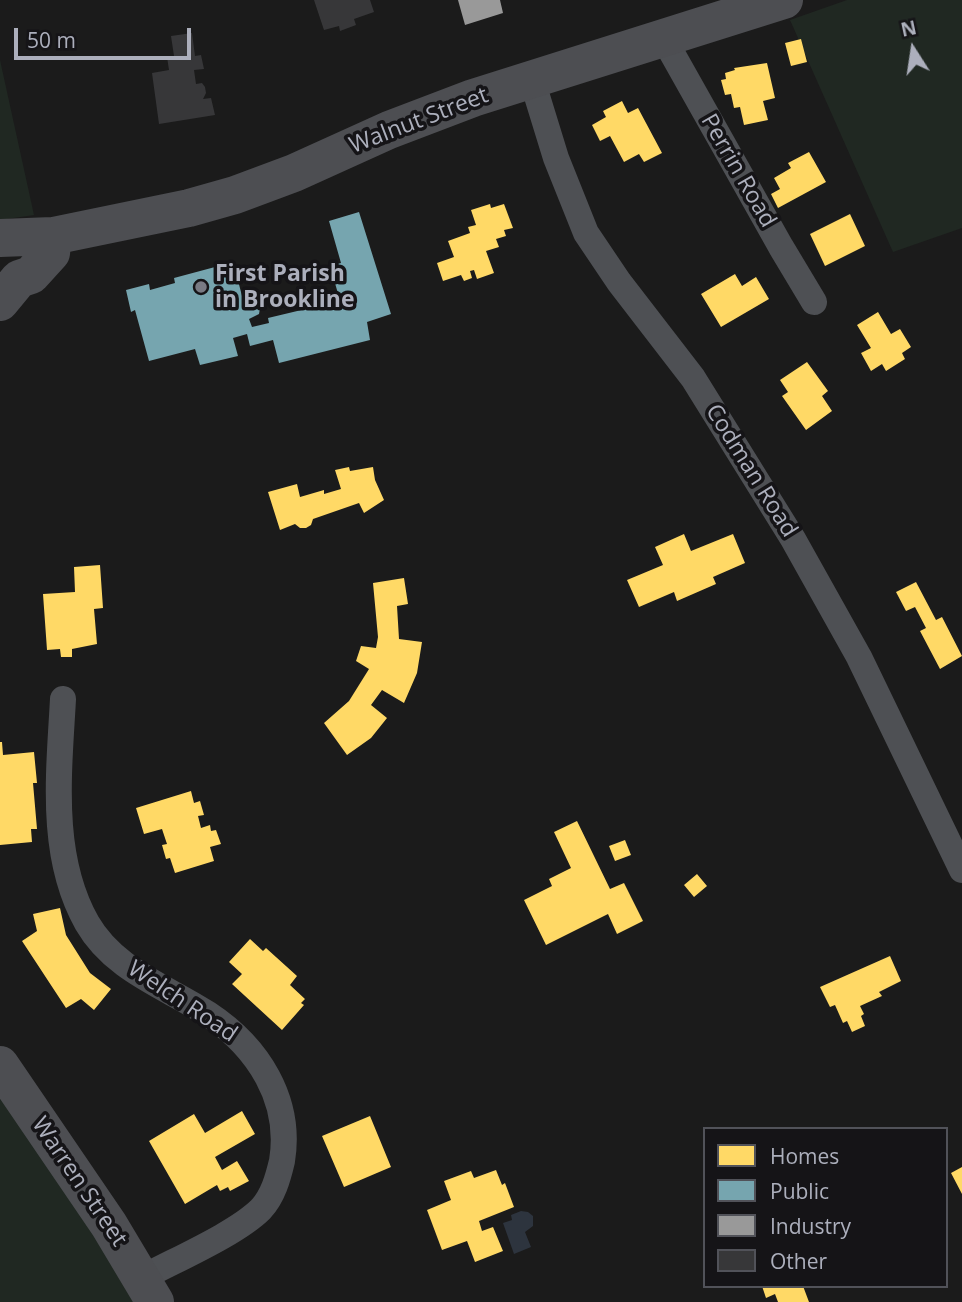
<!DOCTYPE html>
<style>
body{margin:0}
#map{position:relative;width:962px;height:1302px;overflow:hidden;background:#1b1b1b;font-family:"Open Sans",sans-serif}
canvas{display:block}
.legend{position:absolute;left:703px;top:1127px;width:245px;height:161px;box-sizing:border-box;background:#151417;border:2px solid #515259;margin:0;padding:9px 12px;list-style:none;font-size:21px;color:#acafbc}
.legend li{display:flex;align-items:center;gap:14px;height:35px}
.legend b{width:35px;border:2px solid #515259}
.north{position:absolute;left:878px;top:14px;width:70px;height:70px;-webkit-text-stroke:5px #151417;paint-order:stroke;rotate:348deg;font-size:19px;font-weight:700;line-height:28px;text-align:center;color:#acafbc}
.north::after{content:'';display:block;margin:auto;width:24px;height:32px;background:#acafbc;clip-path:polygon(50% 0,100% 100%,50% 72%,0 100%)}
.scale{position:absolute;left:14px;top:28px;width:177px;height:32px;box-sizing:border-box;border:4px solid #acafbc;border-top:0;padding-left:9px;font-size:21px;line-height:24px;white-space:nowrap;color:#acafbc;-webkit-text-stroke:5px #151417;paint-order:stroke}
</style>
<div id="map">
<canvas width="962" height="1302"></canvas>
<ul class="legend">
<li><b style="height:19px;background:#ffd966"></b>Homes</li>
<li><b style="height:19px;background:#76a5af"></b>Public</li>
<li><b style="height:19px;background:#999"></b>Industry</li>
<li><b style="height:19px;background:#373739"></b>Other</li>
</ul>
<div class="north">N</div>
<div class="scale">50 m</div>
</div>
<script>
const context = document.querySelector('canvas').getContext('2d');
context.lineJoin = 'round';
function fillPath(path, color) { context.fillStyle = color; context.fill(path, 'evenodd'); }
function stroke(path, color, width, dash) { context.strokeStyle = color; context.lineWidth = width; context.lineCap = dash ? 'butt' : 'round'; context.setLineDash(dash || []); context.stroke(path); }
function write(font, color, halo, rows, align = 'center') {
  context.font = font + ' "Open Sans",sans-serif'; context.lineWidth = 7; context.setLineDash([]); context.textBaseline = 'middle'; context.strokeStyle = halo; context.fillStyle = color; for (const [text, x, y, turn = 0] of rows) {
    context.save(); context.translate(x, y); context.rotate((+turn || 0) * Math.PI / 180); context.textAlign = isNaN(turn) ? turn : align; if (halo) context.strokeText(text, 0, 0); context.fillText(text, 0, 0); context.restore();
  }
}
const green = new Path2D(`
 M847,0H962V228L893,252L790,20Z
 M0,60L34,215L0,220Z
 M0,1095L58,1176L136,1302H0Z`);
const water = new Path2D(`
 M521,1211L528,1212L533,1216V1226L525,1232L531,1247L514,1254L503,1223L512,1220L511,1215Z`);
const homes = new Path2D(`
 M801,39L807,62L791,66L785,43Z
 M767,63L775,98L763,101L768,120L744,125L740,107L734,108L731,94L725,95L721,80L726,79L725,73L735,70L734,68Z
 M622,101L628,113L638,108L662,153L644,162L639,154L624,162L610,136L600,141L592,125L606,117L603,111Z
 M809,152L826,182L778,208L771,194L780,189L774,178L791,168L788,163Z
 M490,204L491,208L504,204L513,228L504,230L506,236L496,239L499,247L486,251L494,273L477,279L474,270L470,271L472,278L464,281L461,275L443,281L437,263L454,257L448,241L470,233L468,227L476,225L471,210Z
 M850,214L865,246L825,266L810,234Z
 M735,274L742,286L756,277L769,299L721,327L701,294Z
 M878,312L891,334L900,329L911,347L902,353L905,359L886,371L882,364L871,371L861,353L871,348L857,325Z
 M807,362L828,391L822,396L832,411L806,430L782,396L788,392L780,380Z
 M349,467L350,471L373,467L375,480L384,500L364,513L359,503L313,519L311,525L306,528H300L295,524L280,530L268,492L297,484L300,497L324,490V494L341,489L335,470Z
 M684,534L691,551L733,534L745,563L713,577L716,584L677,601L674,592L639,607L627,580L663,565L655,547Z
 M100,565L103,608L94,609L97,644L72,649V657H61L60,649L47,650L43,594L75,592L74,567Z
 M404,578L408,604L397,606L399,639L422,642L417,673L404,703L382,690L371,705L387,718L371,738L347,755L324,723L349,701L369,669L356,661L361,646L376,648L378,637L373,583Z
 M916,582L936,620L942,617L962,656L940,669L920,631L926,628L915,607L906,611L896,592Z
 M0,742H2L3,755L34,752L37,783H33L37,829H31L32,842L0,845Z
 M191,791L194,803L200,801L204,815L198,816L201,828L210,825L211,831L216,830L221,844L210,847L214,861L175,873L170,858L166,859L162,845L167,844L162,829L144,834L136,808Z
 M577,821L610,889L624,883L643,921L617,934L608,914L546,945L524,900L552,886L549,879L571,868L554,832Z
 M625,840L631,855L615,861L609,846Z
 M697,874L707,886L694,897L684,885Z
 M60,908L66,935L90,973L111,989L94,1010L81,999L66,1008L22,941L37,931L33,914Z
 M250,939L263,951L266,948L297,976L290,985L305,999L301,1003L304,1005L282,1030L232,984L242,974L229,962Z
 M890,956L901,981L879,992L882,996L860,1006L864,1014L861,1016L865,1026L852,1032L847,1021L843,1023L835,1005L830,1007L820,987Z
 M242,1111L255,1134L215,1157L222,1170L237,1161L249,1181L230,1191L228,1187L220,1191L217,1185L185,1204L149,1141L194,1114L205,1133Z
 M370,1116L391,1167L344,1187L322,1136Z
 M962,1167V1194L951,1173Z
 M496,1170L502,1185L505,1183L514,1207L479,1221L482,1231L493,1227L503,1251L475,1262L467,1241L442,1250L427,1210L451,1200L444,1181L471,1171L474,1178Z
 M762,1286H803L809,1302H778L775,1294L766,1298Z`);
const public = new Path2D(`
 M359,212L391,314L367,322L370,340L279,363L273,340L250,346L247,334L233,338L238,356L200,365L195,349L149,361L135,310L131,312L126,290L149,284L150,290L175,283L174,278L215,267L216,270L234,265L242,296L253,295L261,303L259,314L249,319L252,327L269,323L268,318L335,302L334,298L339,297L330,266L341,263L329,221Z`);
const industry = new Path2D(`
 M458,0H500L503,13L465,25Z`);
const building = new Path2D(`
 M314,0H370L374,12L354,19L356,25L340,31L339,26L324,30Z
 M192,33L195,56L201,55L204,69L194,70L196,84L202,83L205,87L206,93L203,99L211,98L215,115L159,124L152,73L169,70L167,57L174,56L171,36Z`);
const street = new Path2D(`
 M664,39L781,247L814,302
 M532,80L556,158L586,233L619,282L693,378L793,539L859,657L962,870
 M63,699C59,773 49,856 87,923C114,970 165,986 208,1014C258,1047 292,1100 282,1161C278,1178 273,1196 261,1209C236,1234 175,1260 142,1278`);
const secondary = new Path2D(`
 M0,238L53,236L189,208L235,195L294,173L389,130L473,98L784,0
 M0,302L19,279L31,275L51,253L53,236
 M0,1065L109,1225L155,1302`);
const markers = [
 [201,287,7,"#797b84"]
];
const streetNames = [
 ["Walnut Street",419,121,-21],
 ["Perrin Road",738,171,60],
 ["Codman Road",751,471,58],
 ["Welch Road",182,1002,34],
 ["Warren Street",79,1182,56]
];
const poiNames = [
 ["First Parish",215,274],
 ["in Brookline",215,300]
];
fillPath(green, '#202822');
fillPath(water, '#2d343e');
fillPath(homes, '#ffd966');
fillPath(public, '#76a5af');
fillPath(industry, '#999');
fillPath(building, '#373739');
stroke(street, '#4e5054', 26);
stroke(secondary, '#4d4e52', 38);
for (const [x, y, r, color] of markers) { const dot = new Path2D(); dot.arc(x, y, r, 0, 2 * Math.PI); context.fillStyle = color; context.fill(dot); stroke(dot, '#151417', 2.5); }
write('23px', '#acafbc', '#151417', streetNames);
write('bold 23px', '#acafbc', '#151417', poiNames, 'left');
</script>
